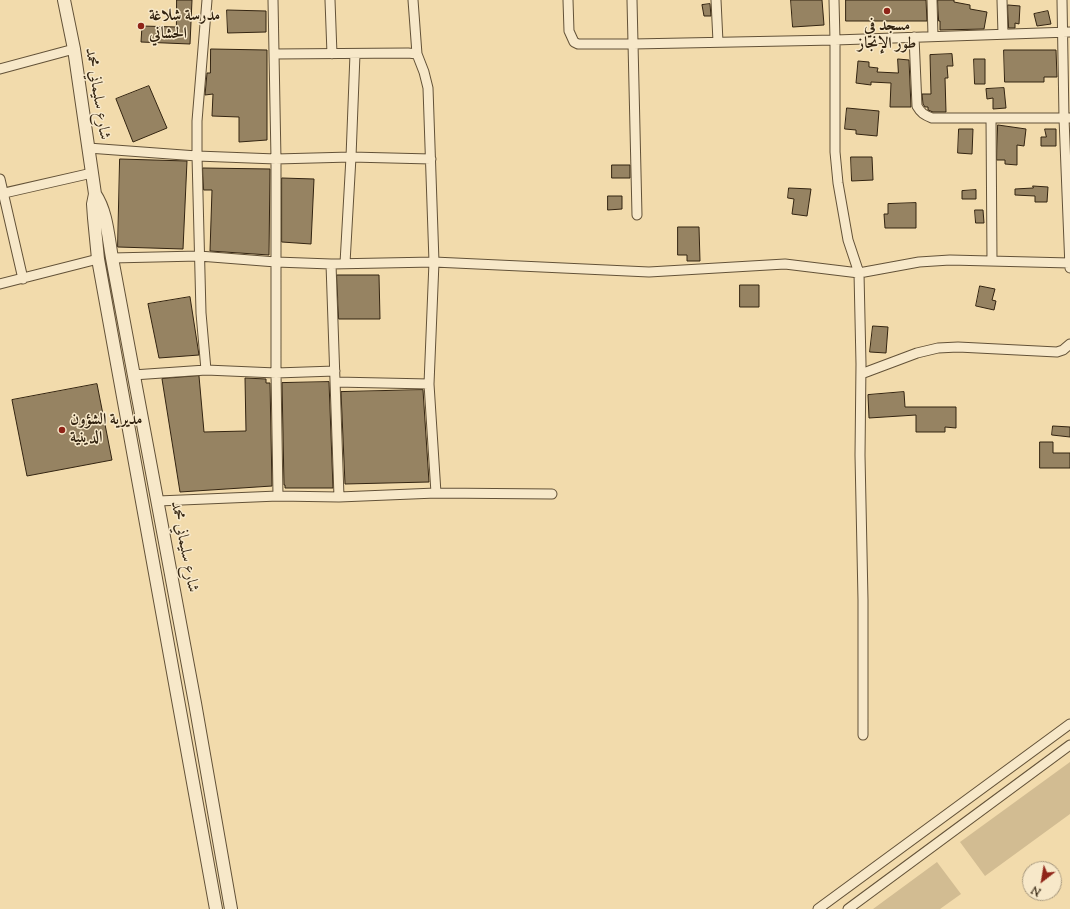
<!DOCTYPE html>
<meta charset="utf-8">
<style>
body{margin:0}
#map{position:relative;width:1070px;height:909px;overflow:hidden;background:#f2dbac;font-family:"Sorts Mill Goudy",serif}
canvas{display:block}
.north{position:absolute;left:1022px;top:861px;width:40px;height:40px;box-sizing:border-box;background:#f7e8c9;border:1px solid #a99a7f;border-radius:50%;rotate:211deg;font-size:11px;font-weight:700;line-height:16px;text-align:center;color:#332411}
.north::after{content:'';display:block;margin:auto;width:14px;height:18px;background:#8f2418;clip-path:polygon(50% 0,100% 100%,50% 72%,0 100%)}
</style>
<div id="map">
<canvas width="1070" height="909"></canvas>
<div class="north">N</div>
</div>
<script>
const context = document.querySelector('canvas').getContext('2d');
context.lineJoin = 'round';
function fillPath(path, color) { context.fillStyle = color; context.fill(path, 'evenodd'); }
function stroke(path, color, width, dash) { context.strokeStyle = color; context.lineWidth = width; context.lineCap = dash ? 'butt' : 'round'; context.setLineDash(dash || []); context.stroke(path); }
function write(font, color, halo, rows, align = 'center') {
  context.font = font + ' "Sorts Mill Goudy",Amiri,serif'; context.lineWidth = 3; context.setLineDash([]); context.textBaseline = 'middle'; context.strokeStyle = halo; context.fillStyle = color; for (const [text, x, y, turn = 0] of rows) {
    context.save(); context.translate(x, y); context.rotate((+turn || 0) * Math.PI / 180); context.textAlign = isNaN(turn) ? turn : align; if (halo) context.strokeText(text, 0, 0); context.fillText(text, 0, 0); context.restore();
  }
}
const green = new Path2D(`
 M1070,762V814L985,876L960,842Z
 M937,862L961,894L940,909H873Z`);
const building = new Path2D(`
 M177,0H192L190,44L141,42L142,26L176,27Z
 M791,0H822L824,25L793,27Z
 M846,0H926L927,21H846Z
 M938,0H954V2L970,5V9L987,12L984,29L940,30V21H939Z
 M710,4L711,16H704L702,5Z
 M1008,5L1020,6L1019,24L1015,23V28H1009Z
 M227,10L266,11V32L228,33Z
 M1048,11L1051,24L1037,26L1034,14Z
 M211,49L267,50V140L239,142V117L212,116L213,94L205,95L207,73H210Z
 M1004,50H1056L1057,77H1044V82H1005Z
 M952,54L953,66H947L948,78H945L946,112H933L928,110V107H925L923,104L922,94H931L930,55Z
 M898,59L909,60L911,107H890L891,83L871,82V85L856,83L858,61L869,62V67L878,68L877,72L898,73Z
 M974,59H985V84H975Z
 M149,86L167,128L133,142L116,99Z
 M1004,88L1006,108L993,109V98L987,99L986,89Z
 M847,108L879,111L877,136L856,134V130L845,129Z
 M998,125L1026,129L1024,146L1017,145V165L1005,164V160H997Z
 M959,129H973L972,154L958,153Z
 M1045,129H1056V146H1041V137H1046Z
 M851,157H872L873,180L852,181Z
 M120,159L187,161L183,249L118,247Z
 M612,165H630V178H612Z
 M203,168L270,169L269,255L210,251L212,190H204Z
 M282,178L314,179L311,244L282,242Z
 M1033,186L1048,187L1047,202H1035V196L1015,195V189L1033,188Z
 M789,188L811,189L807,216L792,214L794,199L788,198Z
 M976,190V199H962V191Z
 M608,196H622V209L608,210Z
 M916,203V228H885L884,214H888V204Z
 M975,210H983L984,223H976Z
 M678,227H699L700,261H687V255H678Z
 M337,275H379L380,319H339Z
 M740,285H759V307H740Z
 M980,286L995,289L992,300L996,301L994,310L976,306Z
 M190,297L199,355L159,358L148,304Z
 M873,326L888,327L886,353L870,352Z
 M199,376L204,432L246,431L245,378L266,379V383H270L272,486L180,492L162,379Z
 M329,382L333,488H285V485H284L282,383Z
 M97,384L112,460L27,476L12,400Z
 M423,390L429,482L345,484L341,392Z
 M904,392L905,407H956V428L945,427V432H916V415L869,418L868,395Z
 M1053,426L1070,427V437L1052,435Z
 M1040,442H1053V453H1070V468H1040Z`);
const minor = new Path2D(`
 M273,0L276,159V373L278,496
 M330,0L332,54
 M413,0L417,54
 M568,0L569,31L574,42L578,44H633L835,40L1070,32
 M632,0L637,215
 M716,0L718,42
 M834,0L835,40V152L838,183L848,240L859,273L861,364L860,455L863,600V735
 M932,0L933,36
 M1002,0L1003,34
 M1062,0L1064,118L1070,268
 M914,37L917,106C921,113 924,115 932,118H1070
 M0,69L74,49
 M991,118L992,261
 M88,148L197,156L276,159L351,157L431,159
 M0,179L23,279
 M0,194L92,173
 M112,258L199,256L276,262L331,264
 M345,263L351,157L355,54
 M0,284L98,259
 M206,370L201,313L197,156V121L207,0
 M861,374L917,353L938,348L958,347L1057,352L1063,350L1070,344
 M133,375L206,370L276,373L335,371
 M336,382L429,384
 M436,493L552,494
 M339,497L331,264L434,262L649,272L785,264L859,273L919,262L950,260L1070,263
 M158,501L278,496L339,497L436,493L429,384L434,262L428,88L424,72L417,54L408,53L274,54
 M818,909L1070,724
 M848,909L1070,745`);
const tertiary = new Path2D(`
 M64,0L74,49L92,173L95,194L93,204L94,218L98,259L216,909
 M95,194C107,212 108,236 112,258L195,703L231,909`);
const markers = [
 [887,11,4,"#8f2418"],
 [141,26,4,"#8f2418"],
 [62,430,4,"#8f2418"]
];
const poiNames = [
 ["مدرسة شلاغة",149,17],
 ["الحشاني",149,35],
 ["مسجد في",887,27,"center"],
 ["طور الإنجاز",887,45,"center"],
 ["مديرية الشؤون",70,421],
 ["الدينية",70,439]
];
const streetNames = [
 ["شارع سليماني محمد",96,94,81],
 ["شارع سليماني محمد",183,547,79]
];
fillPath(green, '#d2bc92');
fillPath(building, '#968362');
stroke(building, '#332411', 1);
stroke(minor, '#635238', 11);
stroke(tertiary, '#635238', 14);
stroke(minor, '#f7e8c9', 9);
stroke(tertiary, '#f7e8c9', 12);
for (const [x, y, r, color] of markers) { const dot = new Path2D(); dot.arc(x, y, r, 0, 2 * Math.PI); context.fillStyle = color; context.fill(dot); stroke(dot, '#f7e8c9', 1.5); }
write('bold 16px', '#332411', '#f7e8c9', poiNames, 'left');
write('16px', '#332411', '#f7e8c9', streetNames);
</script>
